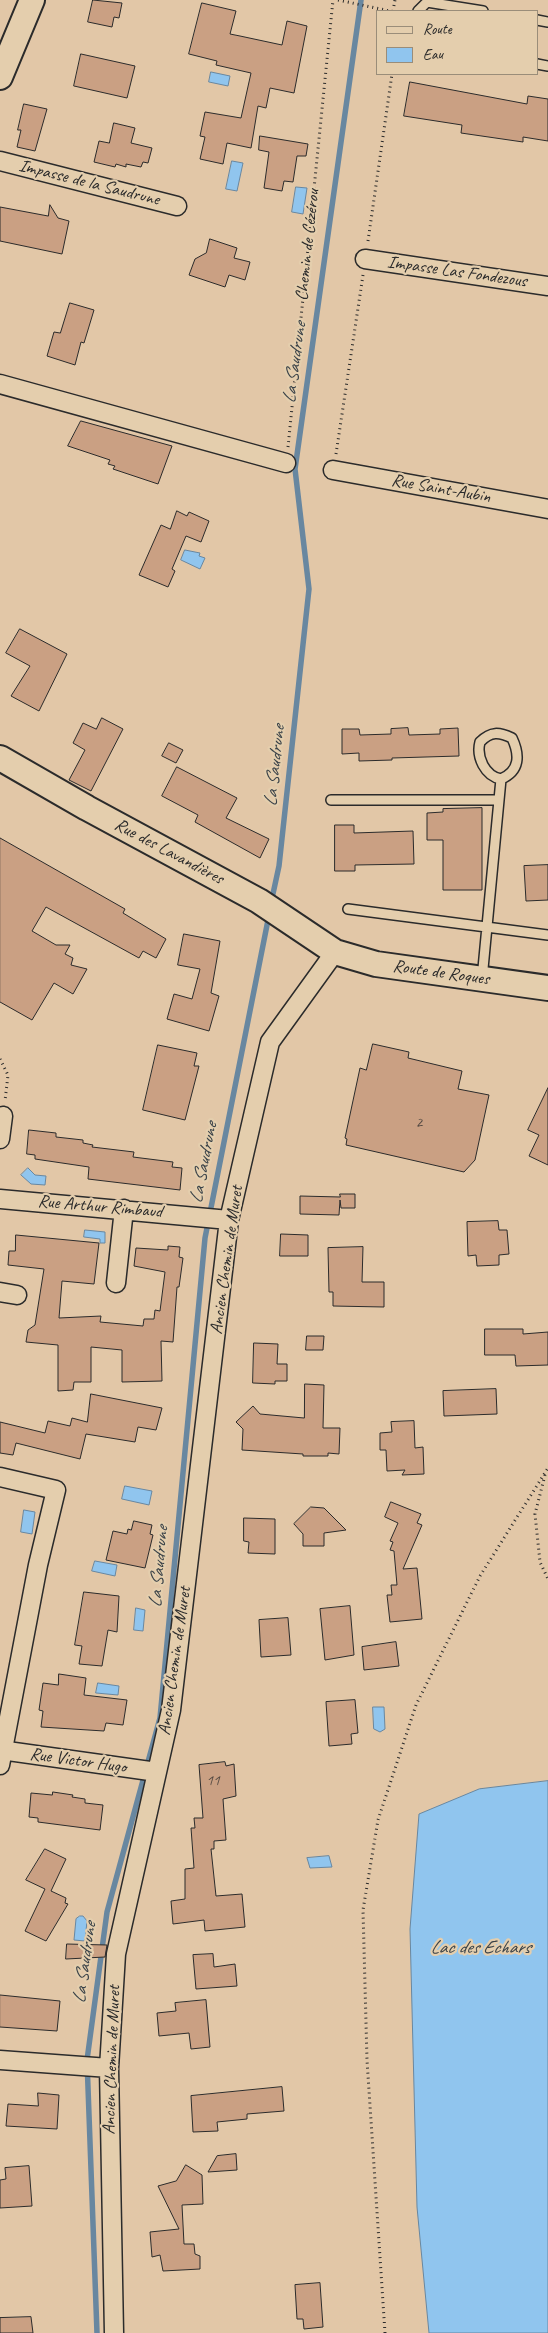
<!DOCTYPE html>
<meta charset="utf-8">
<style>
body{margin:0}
#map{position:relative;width:548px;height:2333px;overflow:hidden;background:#e2c7a7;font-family:Caveat,sans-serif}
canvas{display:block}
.legend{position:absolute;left:376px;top:10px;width:162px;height:65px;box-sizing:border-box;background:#e4cead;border:1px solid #9a8d79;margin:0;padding:6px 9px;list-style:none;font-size:15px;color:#2b2b2b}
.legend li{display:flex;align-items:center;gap:10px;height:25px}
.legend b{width:25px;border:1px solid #9a8d79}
</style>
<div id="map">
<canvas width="548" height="2333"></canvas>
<ul class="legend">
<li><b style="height:6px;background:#e4cead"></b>Route</li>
<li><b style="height:14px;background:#90c5ee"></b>Eau</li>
</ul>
</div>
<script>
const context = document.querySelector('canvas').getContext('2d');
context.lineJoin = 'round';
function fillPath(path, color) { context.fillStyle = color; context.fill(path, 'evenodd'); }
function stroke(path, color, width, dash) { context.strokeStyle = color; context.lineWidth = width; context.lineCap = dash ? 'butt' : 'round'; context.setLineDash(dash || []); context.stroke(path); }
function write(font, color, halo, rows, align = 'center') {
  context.font = font + ' Caveat,sans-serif'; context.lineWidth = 4.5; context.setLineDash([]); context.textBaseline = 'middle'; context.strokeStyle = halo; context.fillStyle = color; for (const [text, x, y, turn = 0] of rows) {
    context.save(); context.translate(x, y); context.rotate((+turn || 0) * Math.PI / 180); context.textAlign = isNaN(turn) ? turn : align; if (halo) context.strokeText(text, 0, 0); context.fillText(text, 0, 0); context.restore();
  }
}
const water = new Path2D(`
 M211,72L230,76L228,86L209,82Z
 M232,161L243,163L237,191L226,189Z
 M296,187L307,188L303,214L292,212Z
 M185,550L200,553L199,556L205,558L200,569L181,560Z
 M28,1168L35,1175L46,1176L45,1185L31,1184L21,1175Z
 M85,1230L105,1232V1243H100V1239L84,1237Z
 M125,1486L152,1491L149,1505L122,1499Z
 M24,1510L35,1512L32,1534L21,1532Z
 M95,1561L117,1565L115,1576L92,1571Z
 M136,1608L145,1610L143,1631L134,1630Z
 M98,1683L119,1686L118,1695L96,1693Z
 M373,1707H384L385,1729L380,1732L374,1729Z
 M548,1781V2333H429L417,2207L410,1929L419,1814L479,1789Z
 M329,1856L332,1867L310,1868L307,1858Z
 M80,1916H83L87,1921L85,1941L74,1940L76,1919Z`);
const stream = new Path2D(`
 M271,903L279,866L309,589L295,469L361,0
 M97,2333L87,2060L107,1912L160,1718L205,1238L269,915`);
const building = new Path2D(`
 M93,0L122,3L119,18L114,17L112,27L88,22Z
 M202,3L236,11L230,34L240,36L282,45L287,21L307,26L294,93L270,88L266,108L258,106L251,148L227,143L223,164L200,159L205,137L200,136L205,112L241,118L251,73L216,65L217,61L189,54Z
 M81,54L135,66L127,98L74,86Z
 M410,82L527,104L528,96L548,99V141L523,137V142L461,133L462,125L404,116Z
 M24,104L47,109L35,151L17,147L21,130H18Z
 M114,123L135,128L131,143L152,148L148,163L143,162L141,167L126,164V167L116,164L115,167L94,162L99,141L109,143Z
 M260,136L308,144L306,156H297L293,182L284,181L282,191L264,188L269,152L259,150Z
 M50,205L58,218L69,221L62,254L0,241V207L48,216Z
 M210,239L237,248L234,258L250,262L245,280L229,275L225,287L189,275L195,259L206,253Z
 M70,303L94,310L84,343L81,342L75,365L47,356L54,332L60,333Z
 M81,421L172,446L158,484L113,469L115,466L108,464L110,460L68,446Z
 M177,511L187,516L189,512L209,521L201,542L186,536L172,569L175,571L168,587L139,575L161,525L170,529Z
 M20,629L67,654L39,711L11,696L30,666L6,653Z
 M102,718L123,729L91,791L69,780L85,750L73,743L83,723L96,729Z
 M408,728L409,735L440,734V729L458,728L459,756L392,758V760L359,761V753L342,754V729H359L360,735L391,734V729Z
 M169,743L183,750L176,763L162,756Z
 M177,767L237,798L226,818L269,839L260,858L195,822L198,815L162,796Z
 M482,808V890H443V840H427V813L443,812V809Z
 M335,825H354V833L413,831L414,864L355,865V871H335Z
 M0,838L125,909L123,913L166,939L156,958L143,951L139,958L46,907L32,931L56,945H70L65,954L73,958L71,965L87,969L73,994L54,983L32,1020L0,1002Z
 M548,865V900L526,901L524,866Z
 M184,934L220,941L211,993L219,996L209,1031L167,1019L174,994L192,999L200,969L178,965Z
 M373,1044L409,1052L408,1058L462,1071L458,1089L489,1095L475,1160L464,1172L346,1145L347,1139L345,1138L360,1068L366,1070Z
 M158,1045L197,1053L194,1066H199L185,1120L143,1110Z
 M548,1088V1165L529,1156L539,1135L528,1130Z
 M29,1130L56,1133V1137L83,1140V1143L93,1145L92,1147L134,1152L133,1157L173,1162L172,1167L182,1168L180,1190L88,1179L89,1167L35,1159V1155L27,1154Z
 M340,1194H355V1208H341L340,1200L339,1215L300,1214V1196L340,1197Z
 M498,1221L499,1230H507L509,1254L499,1255V1265L477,1266L476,1255L468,1256L467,1222Z
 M281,1234L308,1235V1256H280Z
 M16,1235L99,1243L94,1284L62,1281L59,1318L101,1316L100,1322L143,1326L144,1319H154L155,1310L160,1311L165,1272L134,1266L136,1248L168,1250V1246L180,1247L179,1257L183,1258L179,1287H177L173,1342L161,1341L162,1381L122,1382V1350L91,1347V1382H74L73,1390L58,1391V1345L26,1342L28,1330L35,1325L44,1269L8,1265L9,1251H15Z
 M363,1247L362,1282H384V1307L333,1306V1292H329L328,1248Z
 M485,1329H523V1334L548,1332V1365L516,1366L515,1355H485Z
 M307,1336H324L323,1350H306Z
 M254,1343L278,1344L277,1364H287V1381H275V1384L253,1383Z
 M305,1384L324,1385L323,1428H340L339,1454L328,1453V1456H303V1454L242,1450L243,1429L236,1422L253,1406L260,1414L304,1418Z
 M496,1389L497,1414L444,1416L443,1391Z
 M91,1394L162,1408L156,1430L138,1427L135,1442L86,1434L80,1459L16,1443L13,1455L0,1453V1422L45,1433L48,1421L70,1426L72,1418L87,1422Z
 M414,1421L415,1448L423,1447L424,1474L402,1475L405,1470L387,1471L386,1450H380V1433L392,1432L391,1422Z
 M391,1502L421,1514L417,1523L422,1525L403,1569L417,1568L422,1619L390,1622L387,1595H392L391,1585H397L394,1551L390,1550L393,1542L390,1541L398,1523L385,1517Z
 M311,1507L324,1508L346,1530L324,1533V1546H303V1534L294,1524Z
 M244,1518L275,1519V1554L248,1553L249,1542L244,1541Z
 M134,1521L152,1525L150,1534L153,1535L145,1568L106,1560L113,1531L127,1534L128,1529L131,1530Z
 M84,1592L119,1596L117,1632L108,1630L102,1666L79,1664L82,1646L75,1645Z
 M350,1606L354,1655L325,1660L320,1609Z
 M288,1618L291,1655L261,1657L259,1620Z
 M396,1642L399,1666L364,1670L362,1647Z
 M59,1674L86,1678L84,1695L127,1700L123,1725L106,1723L104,1731L41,1727L43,1711L39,1710L43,1683L58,1685Z
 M355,1700L358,1733L351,1734L352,1744L329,1746L326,1702Z
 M225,1762L226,1766L234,1764L236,1796L223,1799L226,1840L214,1841V1849H211L216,1896L242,1894L245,1927L205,1931L204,1920L173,1924L171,1901L185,1899V1869L194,1868L191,1828H195L194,1818H203L199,1765Z
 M53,1792L73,1795L72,1797L85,1799V1803L103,1805L100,1830L38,1822V1818L29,1817L31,1793L52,1795Z
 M45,1849L66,1859L51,1891L66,1898L65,1903L68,1904L46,1941L25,1931L45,1889L26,1880Z
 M67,1944L107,1945L105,1957L66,1959Z
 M213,1954L214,1967L235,1964L237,1986L196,1989L193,1955Z
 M0,1995L60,2001L57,2031L0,2027Z
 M206,2000L210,2047L191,2049L189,2033L159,2036L157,2013L176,2011L175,2003Z
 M282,2087L284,2111L247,2114V2119L217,2122L218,2131L193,2132L191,2096Z
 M38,2093L59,2095L57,2129L6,2126L8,2104L38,2106Z
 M236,2154L237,2170L208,2172L217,2156Z
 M186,2165L202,2175L203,2204L182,2205L184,2244H194L195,2254L200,2256V2269L163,2271L160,2255L152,2257L150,2232L179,2229L158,2186L176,2181Z
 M29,2166L32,2206L0,2208V2180L6,2179L5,2168Z
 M320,2283L323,2327L304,2329L303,2319H297L295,2285Z
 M31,2317L33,2333H0V2318Z`);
const path = new Path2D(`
 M338,0L390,11
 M393,11L395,0
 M368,241L392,74
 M288,447L333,0
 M336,454L363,275
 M0,1059L8,1075L5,1101
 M545,1475L535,1514L540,1562L548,1579
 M385,2333L367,2060L363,1910L378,1820L416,1705L480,1576L548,1468`);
const lane = new Path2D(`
 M418,11L427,2L483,11
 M537,20L548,22
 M537,64L548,66
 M331,800H499
 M348,909L548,935
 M482,979L501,779C520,771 520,755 512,738C499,732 491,731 480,742C476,757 485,776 501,779`);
const street = new Path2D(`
 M0,161L177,206
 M365,259L548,286
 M0,384L286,463
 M333,470L548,509
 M0,1139L3,1116
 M0,1199L229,1220
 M116,1283L124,1209
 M0,1292L17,1295
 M0,1477L56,1490L38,1565L0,1765
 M0,1750L157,1772
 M0,2060L109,2068
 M114,2333L109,2068L116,1954L171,1710L229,1220L270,1042L335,952`);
const secondary = new Path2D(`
 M0,77L32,0
 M0,758L87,808L259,901L335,952L376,964L548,988`);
const numberNames = [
 ["2",419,1123],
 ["11",213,1781]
];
const streetNames = [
 ["Impasse de la Saudrune",89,183,14],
 ["Chemin de Cézérou",308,245,-84],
 ["Impasse Las Fondezous",457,272,8],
 ["Rue Saint-Aubin",441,489,10],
 ["Rue des Lavandières",169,852,28],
 ["Route de Roques",441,973,8],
 ["Rue Arthur Rimbaud",100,1207,5],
 ["Ancien Chemin de Muret",227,1260,-82],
 ["Ancien Chemin de Muret",175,1661,-82],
 ["Rue Victor Hugo",78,1761,8],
 ["Ancien Chemin de Muret",112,2060,-88]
];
const waterNames = [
 ["La Saudrune",295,363,-82],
 ["La Saudrune",275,766,-84],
 ["La Saudrune",204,1163,-79],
 ["La Saudrune",159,1567,-85],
 ["Lac des Echars",480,1948],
 ["La Saudrune",85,1963,-82]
];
fillPath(water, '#90c5ee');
stroke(water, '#6887a0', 1);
stroke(stream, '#6887a0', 5.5);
fillPath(building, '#caa083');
stroke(building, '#2b2b2b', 1);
stroke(lane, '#2b2b2b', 12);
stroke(street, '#2b2b2b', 21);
stroke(secondary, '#2b2b2b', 28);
stroke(path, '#2b2b2b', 3, [1, 4]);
stroke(lane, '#e4cead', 9);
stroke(street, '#e4cead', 18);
stroke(secondary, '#e4cead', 24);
write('15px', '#534841', null, numberNames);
write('18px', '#2b2b2b', '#e4cead', streetNames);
write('italic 19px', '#3a4248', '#e4cead', waterNames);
</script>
